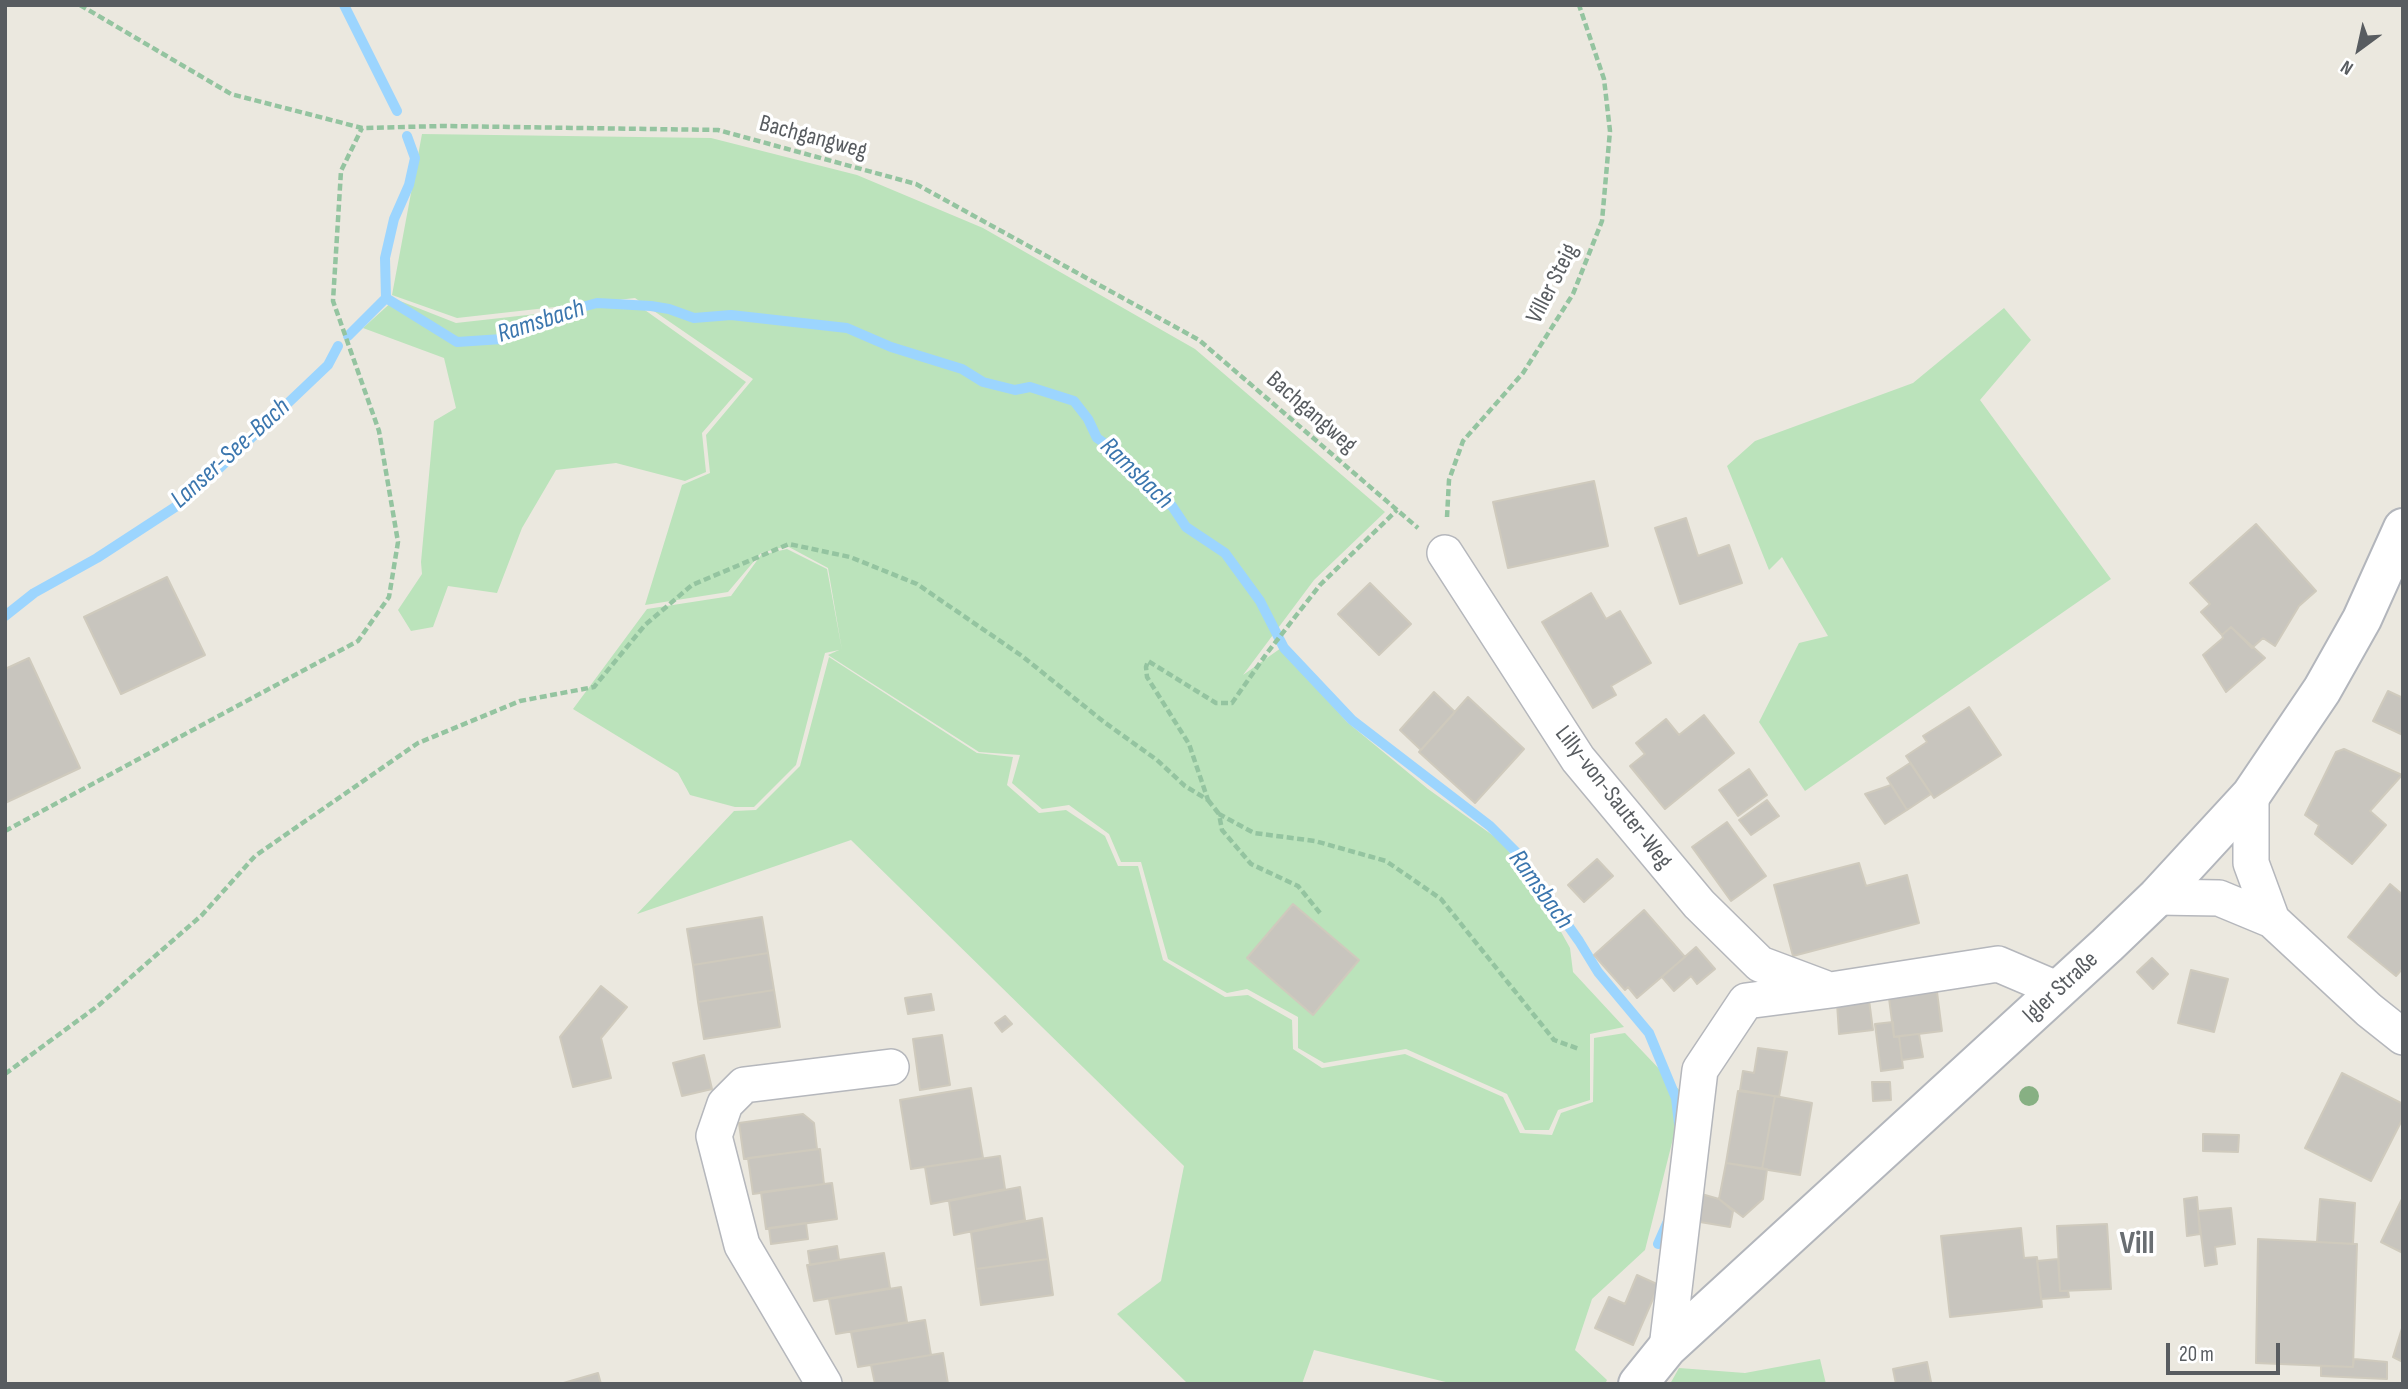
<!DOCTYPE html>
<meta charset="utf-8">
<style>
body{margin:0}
#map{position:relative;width:2408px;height:1389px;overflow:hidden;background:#ebe8df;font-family:"Sofia Sans Condensed",sans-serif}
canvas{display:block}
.frame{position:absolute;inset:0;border:7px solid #585c60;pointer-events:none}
.north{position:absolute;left:2324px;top:14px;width:70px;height:70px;-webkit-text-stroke:5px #fff;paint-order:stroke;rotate:213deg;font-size:19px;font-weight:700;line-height:28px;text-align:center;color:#585c60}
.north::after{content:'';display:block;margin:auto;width:24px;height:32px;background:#585c60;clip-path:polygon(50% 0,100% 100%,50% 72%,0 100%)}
.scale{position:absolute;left:2166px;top:1343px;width:114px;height:32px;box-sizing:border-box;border:4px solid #585c60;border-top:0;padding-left:9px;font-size:21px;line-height:24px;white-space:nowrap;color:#585c60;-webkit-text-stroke:5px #fff;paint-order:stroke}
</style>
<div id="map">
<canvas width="2408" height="1389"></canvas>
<div class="frame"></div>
<div class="north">N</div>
<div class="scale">20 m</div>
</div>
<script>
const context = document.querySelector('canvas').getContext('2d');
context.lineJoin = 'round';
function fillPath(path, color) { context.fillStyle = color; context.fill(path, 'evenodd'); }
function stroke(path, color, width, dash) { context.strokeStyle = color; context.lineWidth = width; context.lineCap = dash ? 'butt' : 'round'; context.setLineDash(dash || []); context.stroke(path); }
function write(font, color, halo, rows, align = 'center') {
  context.font = font + ' "Sofia Sans Condensed",sans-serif'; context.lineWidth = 7; context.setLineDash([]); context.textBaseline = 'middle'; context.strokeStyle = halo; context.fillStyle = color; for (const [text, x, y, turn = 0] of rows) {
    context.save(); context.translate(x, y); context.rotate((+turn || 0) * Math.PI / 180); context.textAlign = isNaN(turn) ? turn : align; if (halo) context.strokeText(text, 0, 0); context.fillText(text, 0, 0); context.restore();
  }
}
const green = new Path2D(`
 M422,134L711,138L857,175L983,228L1195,349L1385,512L1314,580L1243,675L1281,648L1347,722L1428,789L1502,842L1545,903L1570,948L1573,972L1624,1027L1590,1034V1100L1558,1110L1549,1130H1525L1507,1094L1406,1049L1324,1063L1298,1048V1017L1247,989L1227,993L1168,959L1141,862H1121L1109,834L1069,805L1042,809L1012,783L1020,755L979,752L828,655L839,650L825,653L796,765L754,807H735L690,795L678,773L573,709L647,609L731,596L761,555L787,549L827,569L842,650L828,568L787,546L761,553L728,592L645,605L682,485L710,473L706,435L753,379L635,298L457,318L392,295Z
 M395,299L456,323L635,303L746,382L702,433L706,472L685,481L616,463L556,470L522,528L497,593L448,586L433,627L411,631L398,610L422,574L421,562L434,421L456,408L444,358L363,328Z
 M2004,308L2031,340L1980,400L2111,579L1805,791L1759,722L1799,643L1828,636L1782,557L1769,570L1727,466L1755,441L1913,383Z
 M829,657L977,753L1013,757L1007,785L1039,813L1066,810L1105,836L1118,866H1138L1163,960L1225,997L1248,995L1292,1020L1293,1049L1322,1068L1405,1054L1503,1097L1520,1133L1552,1135L1561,1113L1593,1102L1594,1038L1625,1033L1684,1095L1645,1250L1592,1299L1575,1350L1607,1380L1605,1384H1454L1314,1350L1302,1384H1188L1117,1314L1161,1281L1184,1166L851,840L637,914L734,811L756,810L800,766Z
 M1820,1359L1826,1384H1670L1679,1368L1745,1373Z`);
const stream = new Path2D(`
 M344,5L397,111
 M407,136L415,158L409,185L394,219L385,258L386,298L457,342L502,339L567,311L597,303L651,306L669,309L694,318L731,315L847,328L891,347L962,369L983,382L1015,390L1030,387L1074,401L1088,419L1097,438L1126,458L1150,494L1172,506L1186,527L1225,553L1260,601L1284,648L1352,720L1490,826L1515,851L1579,941L1598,972L1649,1033L1676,1098L1679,1124
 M348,336L386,298
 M5,616L34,593L97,558L186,500L328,365L338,346
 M1658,1244L1668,1221`);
const building = new Path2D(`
 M1594,481L1608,546L1508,568L1493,502Z
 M1686,518L1698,556L1729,545L1742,583L1680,604L1655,528Z
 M2256,524L2316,591L2299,606L2275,646L2263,638L2252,648L2231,627L2222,635L2201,612L2210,604L2190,583Z
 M167,577L205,655L121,694L84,617Z
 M1370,583L1411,624L1379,655L1338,614Z
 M1591,593L1606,619L1620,611L1651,663L1611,686L1616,695L1593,708L1542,622Z
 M2231,627L2265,658L2226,692L2203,655L2223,638L2222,635Z
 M29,658L80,768L5,803V669Z
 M2388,691L2403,698V735L2373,721Z
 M1434,692L1455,712L1421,750L1400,730Z
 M1468,697L1524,749L1475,803L1419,752Z
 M1969,707L2001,755L1934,798L1906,756L1927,742L1923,736Z
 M1704,715L1734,753L1665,809L1630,766L1645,754L1636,743L1666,719L1679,735Z
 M2344,749L2402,775L2370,811L2386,825L2352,864L2315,834L2319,825L2305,815L2336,752Z
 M1910,763L1931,794L1907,810L1887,778Z
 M1749,769L1767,795L1738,816L1719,790Z
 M1891,785L1907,810L1885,824L1865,794Z
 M1767,800L1779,816L1751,835L1739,820Z
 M1727,822L1766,876L1731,901L1692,847Z
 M1597,859L1613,876L1584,902L1568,885Z
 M1859,863L1866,886L1907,875L1919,923L1793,956L1774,885Z
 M2390,884L2403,895V968L2396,976L2348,937Z
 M1293,904L1359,960L1313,1015L1247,958Z
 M1644,910L1685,957L1637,998L1628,987L1625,990L1594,955Z
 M762,917L768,953L693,965L687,929Z
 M1696,947L1715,969L1697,984L1691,976L1674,991L1662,977Z
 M768,953L774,990L698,1002L693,965Z
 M2152,958L2168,974L2153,989L2137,972Z
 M2191,970L2228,979L2214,1032L2178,1023Z
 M601,986L627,1007L601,1038L611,1078L573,1087L560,1037Z
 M774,990L780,1027L704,1039L698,1002Z
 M1937,992L1942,1031L1894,1037L1889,998Z
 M931,994L934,1010L908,1014L905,998Z
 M1869,1000L1873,1030L1839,1034L1837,1003Z
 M1005,1016L1012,1024L1002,1032L995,1023Z
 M1893,1022L1894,1037L1899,1036L1903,1068L1881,1071L1875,1024Z
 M1919,1034L1923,1057L1902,1060L1899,1036Z
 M942,1035L950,1085L920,1090L913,1039Z
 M1758,1048L1787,1052L1779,1097L1740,1090L1743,1071L1754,1073Z
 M704,1055L712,1089L682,1096L673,1063Z
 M2342,1073L2403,1104V1118L2371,1181L2305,1148Z
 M1872,1082H1890L1891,1100L1873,1101Z
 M971,1088L983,1158L911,1169L900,1100Z
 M1738,1091L1775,1096L1762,1169L1726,1163Z
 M1775,1096L1812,1103L1800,1175L1762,1169Z
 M803,1114L814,1123L817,1149L744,1159L739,1123Z
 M2203,1134L2239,1135L2238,1152L2203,1151Z
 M820,1149L824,1184L753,1194L748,1158Z
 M1000,1156L1005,1189L931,1204L925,1167Z
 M1726,1163L1767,1169L1763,1199L1743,1217L1719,1199Z
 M832,1183L837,1219L766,1229L761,1192Z
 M1020,1187L1025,1220L954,1235L949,1201Z
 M1698,1193L1719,1199L1733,1211L1730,1227L1694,1221Z
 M2197,1197L2200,1234L2187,1236L2184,1199Z
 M2320,1199L2355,1203L2353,1244L2317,1242Z
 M2402,1199L2403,1200V1253L2381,1242Z
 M2231,1208L2235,1244L2215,1247L2217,1264L2205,1266L2198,1211Z
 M1042,1218L1048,1259L976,1269L971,1232Z
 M806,1223L808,1239L771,1244L769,1228Z
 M2107,1224L2111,1289L2060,1291L2057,1226Z
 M2021,1228L2024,1258L2037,1257L2042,1307L1950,1317L1941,1236Z
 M2258,1239L2357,1244L2353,1367L2256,1363Z
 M837,1246L839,1260L810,1265L808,1251Z
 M884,1253L890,1288L814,1301L807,1265Z
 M1048,1259L1053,1295L981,1305L976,1269Z
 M2058,1259L2060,1291H2068L2069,1297L2041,1299L2037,1261Z
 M1637,1275L1659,1285L1633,1345L1595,1328L1609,1297L1625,1304Z
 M901,1287L907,1322L836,1334L829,1299Z
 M925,1320L931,1355L858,1367L851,1332Z
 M2403,1325V1362L2393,1357Z
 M943,1353L948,1384H875L871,1365Z
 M2354,1359L2387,1362V1379L2321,1376V1366L2353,1367Z
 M1927,1362L1931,1382L1896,1384L1893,1369Z
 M598,1373L601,1384H560Z`);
const path = new Path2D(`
 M80,5L231,94L362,128L444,126L718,130L916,184L1199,340L1418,528
 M1447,517L1449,480L1463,441L1523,373L1573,294L1602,221L1610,131L1604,79L1579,5
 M1208,800L1219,814
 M5,831L358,641L389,597L398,542L379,431L333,301L341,171L362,128
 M1320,913L1298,886L1251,864L1222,830L1219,814L1254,833L1315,841L1386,861L1441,899L1554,1040L1579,1049
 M5,1074L99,1005L202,915L255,856L418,743L520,701L594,687L645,625L692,585L789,544L850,557L917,584L1022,656L1104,722L1157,760L1185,786L1208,800L1189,744L1147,677L1146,667L1148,661L1216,703H1232L1267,653L1320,585L1397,510`);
const minor = new Path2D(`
 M1445,553L1578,759L1699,904L1760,964L1824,988
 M2251,795V863L2272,920L2369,1010L2403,1037
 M2157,897L2219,898L2272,920
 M1667,1348L1700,1070L1746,1001L1831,990L1998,964L2059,990
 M824,1384L742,1245L714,1136L725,1104L744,1085L891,1067`);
const secondary = new Path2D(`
 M1638,1384L1667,1348L2107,945L2157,897L2251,795L2322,690L2362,619L2403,528`);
const trees = [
 [2029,1096]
];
const streetNames = [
 ["Bachgangweg",813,138,15],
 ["Viller Steig",1553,284,-63],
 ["Bachgangweg",1311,413,41],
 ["Lilly-von-Sauter-Weg",1613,798,52],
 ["Igler Straße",2061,988,-43]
];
const waterNames = [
 ["Ramsbach",541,322,-18],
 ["Lanser-See-Bach",231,454,-42],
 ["Ramsbach",1136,474,44],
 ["Ramsbach",1540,890,54]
];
const districtNames = [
 ["Vill",2137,1245]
];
fillPath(green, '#bbe3bb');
stroke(stream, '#9cd5fe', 10);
fillPath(building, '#c8c5be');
stroke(building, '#cfcabd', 2);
stroke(minor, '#b5b7bc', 38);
stroke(secondary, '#b3b6bc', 42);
stroke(path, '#94c4a0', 4.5, [7, 3.5]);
stroke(minor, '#fff', 35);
stroke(secondary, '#fff', 38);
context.fillStyle = '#87b083';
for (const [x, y] of trees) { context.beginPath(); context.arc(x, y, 10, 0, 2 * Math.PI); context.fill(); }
write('24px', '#585c60', '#fff', streetNames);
write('italic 26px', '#3b76ae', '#fff', waterNames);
write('bold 32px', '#696e72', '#fff', districtNames);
</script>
